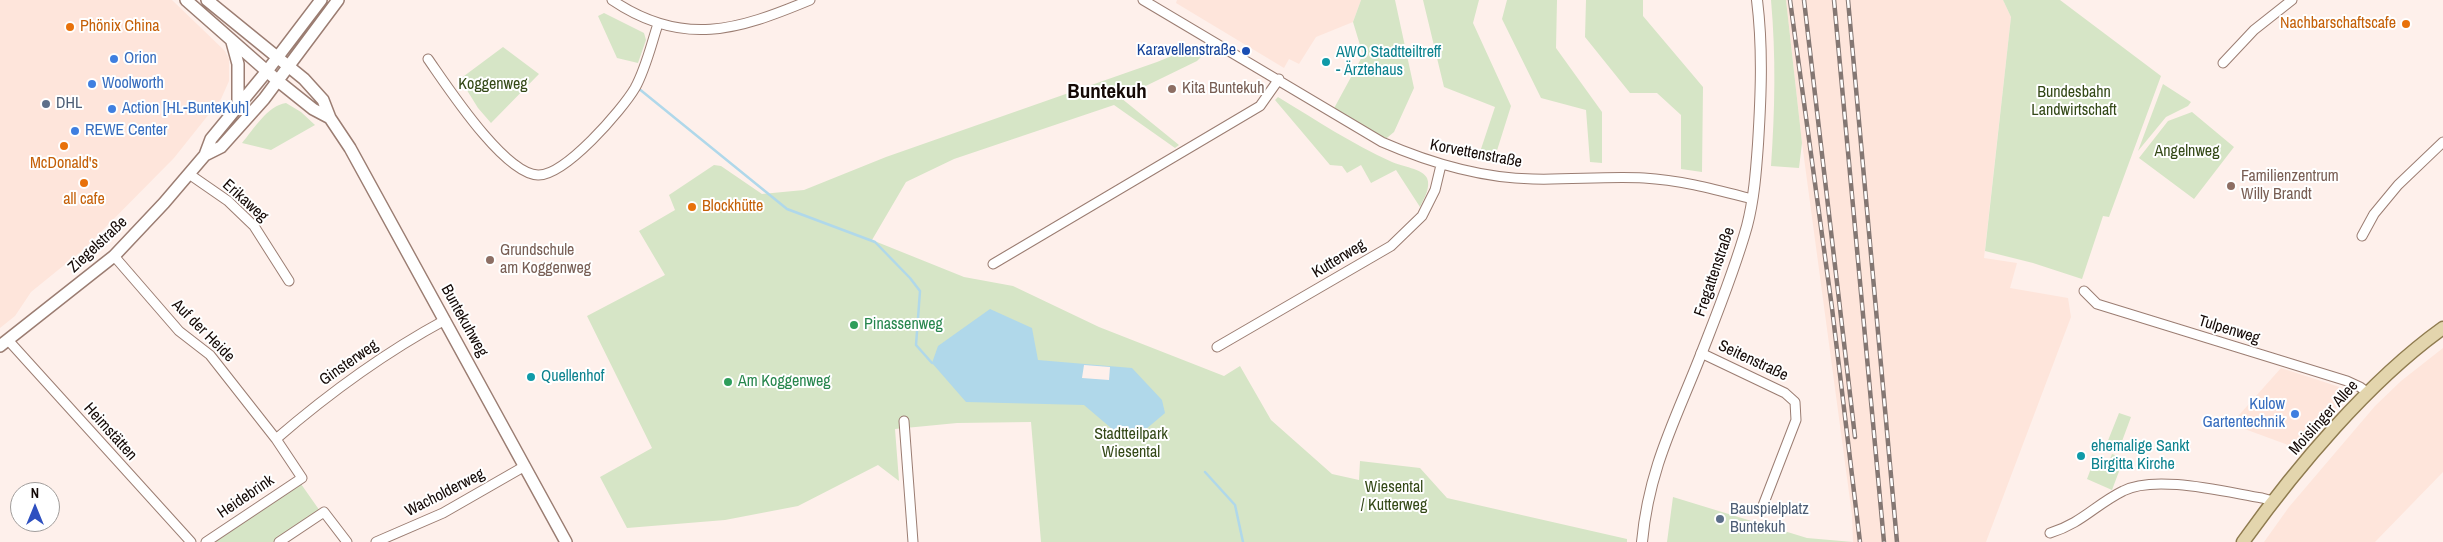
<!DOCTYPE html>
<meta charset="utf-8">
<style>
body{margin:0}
#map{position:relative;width:2443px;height:542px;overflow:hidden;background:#fef0eb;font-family:"Archivo Narrow",sans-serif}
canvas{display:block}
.north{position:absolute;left:10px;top:482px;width:50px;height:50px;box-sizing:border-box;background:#fff;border:1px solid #a19d9b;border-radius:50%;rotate:0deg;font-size:14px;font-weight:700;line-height:20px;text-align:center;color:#140906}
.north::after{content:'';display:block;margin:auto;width:18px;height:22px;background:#2e50c0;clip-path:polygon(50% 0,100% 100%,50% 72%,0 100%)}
</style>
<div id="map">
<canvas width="2443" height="542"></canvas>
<div class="north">N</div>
</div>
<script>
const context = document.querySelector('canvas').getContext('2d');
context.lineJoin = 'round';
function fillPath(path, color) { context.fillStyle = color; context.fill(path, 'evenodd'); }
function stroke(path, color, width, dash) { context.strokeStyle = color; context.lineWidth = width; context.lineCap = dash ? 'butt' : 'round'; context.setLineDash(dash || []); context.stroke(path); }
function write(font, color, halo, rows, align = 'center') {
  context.font = font + ' "Archivo Narrow",sans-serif'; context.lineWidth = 4; context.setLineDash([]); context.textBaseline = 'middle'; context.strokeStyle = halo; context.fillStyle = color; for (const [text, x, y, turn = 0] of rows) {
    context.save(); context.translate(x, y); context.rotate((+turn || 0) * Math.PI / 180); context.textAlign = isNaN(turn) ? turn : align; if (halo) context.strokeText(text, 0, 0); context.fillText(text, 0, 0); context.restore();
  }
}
const built = new Path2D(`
 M0,0H172L225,51L229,59V81L221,99L174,158L84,249L31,292L15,316L0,328Z
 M1177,0H1361L1353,22L1316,37L1299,64L1289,59L1284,68L1176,3Z
 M1786,0H2003L2011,17L1984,258L2017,263L2010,288L2068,298L2071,317L1986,542H1853L1852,515L1802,143Z
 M2443,348V472L2375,542H2264L2289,507L2375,406L2401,381Z
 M2281,368L2352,391L2299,449L2231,424Z`);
const green = new Path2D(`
 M1361,0H1395L1414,88L1394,132L1382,142L1332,112L1363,55L1353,22Z
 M1423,0H1479L1473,23L1511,106L1494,160L1478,158L1495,107L1444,87Z
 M1507,0H1557L1556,48L1602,112V163L1590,162L1586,110L1541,98L1502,19Z
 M1586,0H1643V16L1703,87L1702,172L1681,169V115L1657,93H1630L1585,37Z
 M1771,0H1786L1802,143L1799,168L1771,166C1775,110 1776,56 1771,0Z
 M2003,0H2060L2161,76L2109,217L2103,216L2082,279L2033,263L1985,251L2011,17Z
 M604,13L644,33L646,40L638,63L617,58L598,16Z
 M1196,46L1205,53L1197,61L1121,98L1179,145L1175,148L1114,105L954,159L906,182L872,240L964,277L1013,286L1099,327L1224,376L1240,366L1271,420L1332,474L1359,480L1360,461L1420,468L1447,498L1627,539V542H1041L1031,422L957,423L895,429L899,481L878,465L798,506L725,520L627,528L600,477L652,448L587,316L665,275L639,231L675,210L669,195L714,165L721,166L762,194L804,190L886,157L1157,62Z
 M503,47L539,74L491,123L478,108L460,79Z
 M2163,84L2191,102L2188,106L2166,117L2138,151Z
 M1278,97C1316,120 1352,144 1392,162C1401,166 1423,169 1427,178C1431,187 1424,199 1420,207L1396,170L1371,183L1361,165L1347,173L1342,166L1330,165L1275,100Z
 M286,103L301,112L315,125L271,150L242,143C254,129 267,106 286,103Z
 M2192,112L2234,147L2194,199L2139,158L2168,121Z
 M2119,413L2131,417L2118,452L2105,448Z
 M2112,454L2124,458L2112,490L2087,479L2093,463L2106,469Z
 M301,484L320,511L273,542H215Z
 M1673,497L1807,538L1853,542H1667Z`);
const water = new Path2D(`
 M990,309L1032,328L1038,360L1132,368L1162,400L1165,413L1139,435L1118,434L1084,405L966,402L932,363L938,346Z`);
const pier = new Path2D(`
 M1084,365L1110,367L1109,380L1082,378Z`);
const stream = new Path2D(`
 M638,88L787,209L875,242L910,278L920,291L916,345L932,363
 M1205,472L1235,505L1243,542`);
const minor = new Path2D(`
 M612,0C683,48 738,30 810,0
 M1143,0L1382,142C1430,163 1481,178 1533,179C1570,180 1607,176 1644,178C1681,180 1717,190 1752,199
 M428,59C447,86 504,174 538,175C565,176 622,110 635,88C646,68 651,45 658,24
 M2223,63L2254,30L2292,0
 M189,174L228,201L254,226L289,281
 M2362,236L2374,214L2398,185L2443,142
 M114,256L179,331L210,355L276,439L302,478L206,542
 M993,264L1260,106L1279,79
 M2084,291L2097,304L2347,381L2360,387L2368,393
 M8,340L191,542
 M1217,347L1391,246L1422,216L1435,190L1441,165
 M1701,353L1785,393L1795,402L1796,420L1762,508
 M904,421L913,542
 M276,439C328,394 384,353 445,320
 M2050,533C2082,523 2095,505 2123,491C2155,474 2225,492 2262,498L2273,501
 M279,542L324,512L347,542
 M376,542L443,513L525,466`);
const tertiary = new Path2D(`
 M1642,542C1649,467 1676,419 1702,352C1718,311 1735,269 1747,226C1754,199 1756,172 1758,144C1761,96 1763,48 1757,0`);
const secondary = new Path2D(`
 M186,0L278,81L313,109L330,118
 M207,0L304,79L323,100L330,118L350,148L566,542
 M232,42L238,64V105
 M205,155L221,147L264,99L338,0
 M0,346L114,256L164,203L205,155L211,139L267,71L321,0`);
const primary = new Path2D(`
 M2243,542C2296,468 2369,381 2443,328`);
const rail = new Path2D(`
 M1790,0L1832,308L1860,542
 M1804,0L1855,437
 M1834,0L1884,542
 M1848,0L1897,542`);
const markers = [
 [2406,24,5,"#e8710a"],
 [70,27,5,"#e8710a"],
 [1246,51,5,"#1a4fb4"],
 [114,59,5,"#3f7fe0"],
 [1326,62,5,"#0f9aa8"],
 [92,84,5,"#3f7fe0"],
 [1172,89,5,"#8d6e63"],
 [46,104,5,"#5c6f8a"],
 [112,109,5,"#3f7fe0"],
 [75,131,5,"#3f7fe0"],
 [64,146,5,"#e8710a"],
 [84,183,5,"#e8710a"],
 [2231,186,5,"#8d6e63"],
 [692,207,5,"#e8710a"],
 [490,260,5,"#8d6e63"],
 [854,325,5,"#2e9e5b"],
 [531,377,5,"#0f9aa8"],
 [728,382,5,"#2e9e5b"],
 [2295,414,5,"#3f7fe0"],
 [2081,456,5,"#0f9aa8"],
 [1720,519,5,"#5c6f8a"]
];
const foodNames = [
 ["Nachbarschaftscafe",2396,24,"right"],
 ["Phönix China",80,27],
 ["McDonald's",64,164,"center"],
 ["all cafe",84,200,"center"],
 ["Blockhütte",702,207]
];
const transitNames = [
 ["Karavellenstraße",1236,51]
];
const cultureNames = [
 ["AWO Stadtteiltreff",1336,53],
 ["- Ärztehaus",1336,71],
 ["Quellenhof",541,377],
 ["ehemalige Sankt",2091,447],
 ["Birgitta Kirche",2091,465]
];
const shopNames = [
 ["Orion",124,59],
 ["Woolworth",102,84],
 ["Action [HL-BunteKuh]",122,109],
 ["REWE Center",85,131],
 ["Kulow",2285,405,"right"],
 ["Gartentechnik",2285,423,"right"]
];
const parkNames = [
 ["Koggenweg",493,85],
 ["Bundesbahn",2074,93],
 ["Landwirtschaft",2074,111],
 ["Angelnweg",2187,152],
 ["Stadtteilpark",1131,435],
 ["Wiesental",1131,453],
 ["Wiesental",1394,488],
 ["/ Kutterweg",1394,506]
];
const educationNames = [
 ["Kita Buntekuh",1182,89],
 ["Familienzentrum",2241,177],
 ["Willy Brandt",2241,195],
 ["Grundschule",500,251],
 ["am Koggenweg",500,269]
];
const serviceNames = [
 ["DHL",56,104],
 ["Bauspielplatz",1730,510],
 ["Buntekuh",1730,528]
];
const streetNames = [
 ["Korvettenstraße",1476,154,11],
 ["Erikaweg",245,201,42],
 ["Ziegelstraße",98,245,-43],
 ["Kutterweg",1339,259,-31],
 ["Fregattenstraße",1715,272,-71],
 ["Buntekuhweg",464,321,61],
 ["Tulpenweg",2229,330,17],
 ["Auf der Heide",203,331,45],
 ["Seitenstraße",1753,361,25],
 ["Ginsterweg",349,363,-35],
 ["Moislinger Allee",2324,418,-48],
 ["Heimstätten",110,432,48],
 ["Wacholderweg",445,493,-27],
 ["Heidebrink",246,497,-34]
];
const leisureNames = [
 ["Pinassenweg",864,325],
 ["Am Koggenweg",738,382]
];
const districtNames = [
 ["Buntekuh",1107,92]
];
fillPath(built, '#fee5db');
fillPath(green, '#d6e5c6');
fillPath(water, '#b0d8ea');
fillPath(pier, '#fef0eb');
stroke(stream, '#b0d8ea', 2.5);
stroke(minor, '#9b7d72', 11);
stroke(tertiary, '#9b7d72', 12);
stroke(secondary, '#9b7d72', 14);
stroke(primary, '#8f7b4f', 15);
stroke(minor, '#fff', 9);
stroke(tertiary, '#fff', 10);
stroke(secondary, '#fff', 11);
stroke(primary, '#e3d5ad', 12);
stroke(rail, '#847773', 4.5);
stroke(rail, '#fff', 2.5, [8]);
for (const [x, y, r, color] of markers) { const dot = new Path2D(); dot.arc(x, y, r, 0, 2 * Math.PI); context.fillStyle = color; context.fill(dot); stroke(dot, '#fff', 2); }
write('16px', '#c56008', '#fff', foodNames, 'left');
write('16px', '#164399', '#fff', transitNames, 'right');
write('16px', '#0d838f', '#fff', cultureNames, 'left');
write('16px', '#366cbe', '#fff', shopNames, 'left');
write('16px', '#334816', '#fff', parkNames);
write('16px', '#785e54', '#fff', educationNames, 'left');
write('16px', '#4e5e75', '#fff', serviceNames, 'left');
write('16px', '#140906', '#fff', streetNames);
write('16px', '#27864d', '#fff', leisureNames, 'left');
write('bold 21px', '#140906', '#fff', districtNames);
</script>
